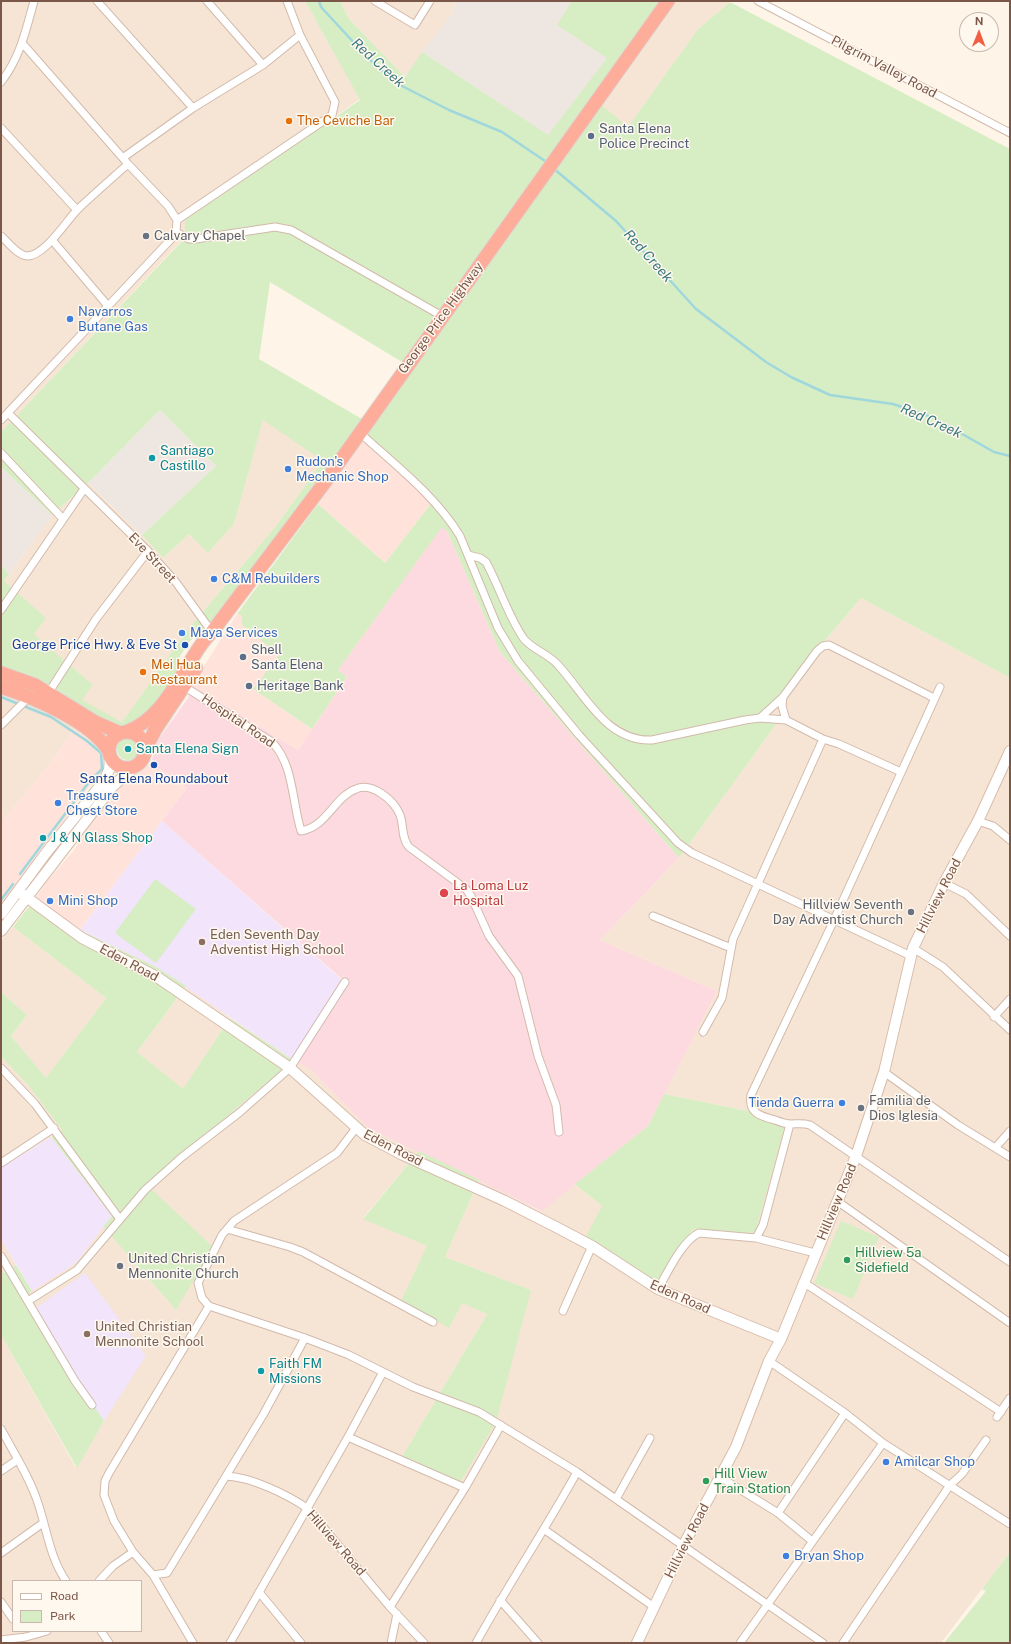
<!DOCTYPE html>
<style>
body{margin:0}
#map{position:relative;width:1011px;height:1644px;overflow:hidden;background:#fef4e7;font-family:"Public Sans",sans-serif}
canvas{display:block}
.frame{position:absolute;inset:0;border:2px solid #7b5749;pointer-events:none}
.legend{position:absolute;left:12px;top:1580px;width:130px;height:52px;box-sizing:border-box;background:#fff8ef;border:1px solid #cab8ad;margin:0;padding:5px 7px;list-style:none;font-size:12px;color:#7b5749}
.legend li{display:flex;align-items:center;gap:8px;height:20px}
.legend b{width:20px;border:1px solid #cab8ad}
.north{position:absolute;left:959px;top:12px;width:40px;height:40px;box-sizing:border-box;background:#fff8ef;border:1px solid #cab8ad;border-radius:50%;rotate:1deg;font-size:11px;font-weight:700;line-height:16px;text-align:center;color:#7b5749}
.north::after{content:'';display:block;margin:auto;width:14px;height:18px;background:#f15f43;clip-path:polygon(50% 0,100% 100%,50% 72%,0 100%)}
</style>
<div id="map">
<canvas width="1011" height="1644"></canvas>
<div class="frame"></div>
<ul class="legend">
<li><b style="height:5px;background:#fff"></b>Road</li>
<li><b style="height:11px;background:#d7eec4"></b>Park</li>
</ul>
<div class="north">N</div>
</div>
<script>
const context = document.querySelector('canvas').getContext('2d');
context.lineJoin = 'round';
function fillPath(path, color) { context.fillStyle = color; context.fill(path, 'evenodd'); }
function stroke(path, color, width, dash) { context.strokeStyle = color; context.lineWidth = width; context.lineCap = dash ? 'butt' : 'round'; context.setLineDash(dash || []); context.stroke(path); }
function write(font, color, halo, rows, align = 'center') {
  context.font = font + ' "Public Sans",sans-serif'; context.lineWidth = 3; context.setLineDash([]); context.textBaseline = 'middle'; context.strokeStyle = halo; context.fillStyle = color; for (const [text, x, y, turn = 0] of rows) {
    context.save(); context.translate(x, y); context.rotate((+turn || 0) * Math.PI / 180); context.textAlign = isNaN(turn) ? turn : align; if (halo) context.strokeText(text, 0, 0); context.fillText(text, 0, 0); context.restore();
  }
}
const residential = new Path2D(`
 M1,1H305L360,99L186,220L185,237L1,432Z
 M340,1H456L452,14L405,77L349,19Z
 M543,1H731L698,29L618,142Z
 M263,419L323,461L275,527L189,628L122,722L81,700L93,685L33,634L4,581L52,515L88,483L142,535L163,558L189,534L208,553L234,524Z
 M861,598L1010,678V1552L941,1643H1V1335L76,1468L104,1421L20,1298L76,1263L103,1227L176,1310L147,1185L293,1060L309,1068L368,1128L419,1151L363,1218L427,1246L462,1302L487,1314L400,1460L531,1290L445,1257L479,1180L541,1211L575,1184L602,1206L658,1283L693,1229L748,1111L664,1094L717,991L600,940L679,858L777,723L758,719ZM13,1581H141V1631H13Z
 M1,690L39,707L75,728L42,774L1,823Z
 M13,927L106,998L46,1079L11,1036L27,1015L1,992V940Z
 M186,986L230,1018L183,1090L137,1052Z
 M1,1057L27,1084L62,1130L1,1168Z
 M1,1239L16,1265L1,1274Z`);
const commercial = new Path2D(`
 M364,437L433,501L385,563L318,504Z
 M237,614L241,615L242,625L280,655L253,689L312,729L298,750L192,685Z
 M75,728L97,744L105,757L104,771L101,777L88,788L76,802L69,814L46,843L1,905V823L42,774Z
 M151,763L187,788L76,935L34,900L48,880L74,850L88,826L123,784Z`);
const industrial = new Path2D(`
 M456,1H572L557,25L607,58L548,136L422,52L452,14Z
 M160,410L216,466L142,535L88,483Z
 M1,467L52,515L9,574L1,565Z`);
const education = new Path2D(`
 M162,821L343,981L293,1060L156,967L80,930Z
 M51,1137L112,1216L76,1263L32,1291L1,1239V1168Z
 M85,1273L146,1356L104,1421L30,1312Z`);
const medical = new Path2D(`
 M442,526L447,531L500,652L679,858L600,940L717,991L648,1126L542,1211L368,1128L309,1068L293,1060L343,980L162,821L187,788L151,763L158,740L188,698L192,685L298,750L347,677L338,670Z`);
const green = new Path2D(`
 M305,1H340L349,19L405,77L422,52L548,135L607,58L557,25L572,1H662L571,125L402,362L270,282L259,359L362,419L225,608L190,641L180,656L178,668L163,694L148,714L127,725H115L103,720L52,686L1,666V565L9,574L4,581L46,618L34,634L93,685L82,700L122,722L189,628L275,527L323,461L263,420L234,524L208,553L189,534L163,558L142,535L216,466L160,410L88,483L52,515L1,467V432L185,238V220L360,100Z
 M730,2L1010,149V678L861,598L758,719L777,723L679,858L500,652L447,531L442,527L338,670L347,677L312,729L253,689L279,655L242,625L241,615L237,614L318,504L385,563L433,501L364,437L599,103L628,127L698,29Z
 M117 749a11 11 0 1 1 22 0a11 11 0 1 1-22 0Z
 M155,879L196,909L156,963L115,933Z
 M34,900L76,935L80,930L156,967L186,986L137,1052L183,1089L230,1018L293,1060L147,1185L213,1247L176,1310L103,1227L112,1216L51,1137L62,1130L27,1084L1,1057V992L27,1015L11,1036L46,1078L106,998L13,927Z
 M664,1094L748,1111L785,1125L755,1233L693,1229L658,1283L584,1240L602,1206L575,1184L648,1126Z
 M419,1151L479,1180L445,1257L531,1290L496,1422L459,1484L400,1460L487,1314L462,1303L449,1328L401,1301L427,1246L363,1219Z
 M841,1221L879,1237L853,1299L814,1283Z
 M16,1265L32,1291L21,1298L104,1421L77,1468L1,1335V1274Z
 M1010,1552V1643H944L986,1591L982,1589Z`);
const stream = new Path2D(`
 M319,1L321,7L369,59L398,84L449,110L502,132L548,163
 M553,168L616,221L696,309L766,362L791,377L830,395L893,404L934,418L994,452L1010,456
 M1,697L51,717L87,741L101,753L102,769L89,782L20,874
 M1,900L13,884`);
const street = new Path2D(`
 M97,1L193,108
 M207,1L263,65
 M375,1L415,25L430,1
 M758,1L1010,133
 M23,44L128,164L168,206L177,220
 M1,82C20,58 26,30 34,1
 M1,128L77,210
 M124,157L193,108L263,65L300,35
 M176,232L189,239H196L275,227L291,230L442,316
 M1,236C8,242 17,255 27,256C45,256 66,221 78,209C94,194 111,179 128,164
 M52,240L108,306
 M8,413L148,551L175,581L212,632
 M1,420L172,238L176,232L177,220L332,115L335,102L300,35L287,1
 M359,432C394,464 435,495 460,536L498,628L518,661L579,735L678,843L692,853L911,956
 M1,453L63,519
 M468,555L480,558L486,562C499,586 509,618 524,639C533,650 549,654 558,665C585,694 606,742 652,740L745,720L760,718L786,720L823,739L839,744L901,772
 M1,610L84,489
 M185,687L272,742C294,765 292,802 301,831C327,827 334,797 356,789C372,782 394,800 400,815C404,825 401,838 409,847L466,889L471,896L489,936L518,976L538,1056L556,1105L559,1132
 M940,687L834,920L751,1095C748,1113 760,1116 775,1120C780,1122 786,1124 791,1124C798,1124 803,1123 810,1125L1010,1262
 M49,692L96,619L148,551
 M783,697L782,706L786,720
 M760,718L783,697L817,651L823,646L829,645L934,698
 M1,725L26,700L28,696
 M978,821L993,826L1010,840
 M944,883L966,894L1010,936
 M653,916L731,948
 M913,948L943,967L1010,1030
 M994,1017L1010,999
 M703,1032L722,998L733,939L823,739
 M1,1068L35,1104L119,1218
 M884,1072L958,1125L1010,1157
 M356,1128L337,1153L234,1221L222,1235L198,1283L202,1298L209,1306L305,1338L349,1355L413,1387L479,1412L577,1472L823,1643
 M996,1147L1010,1131
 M1,1163L54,1128
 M837,1201L1010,1323
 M227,1229L290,1247L303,1252L433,1322
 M756,1238L763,1225L790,1124
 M1,1256L75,1381L92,1405
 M803,1282L1001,1412
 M658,1289C668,1272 682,1241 699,1233L756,1238L815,1253
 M28,1301L77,1270L145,1190L182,1157L239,1113L290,1068L345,982
 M563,1311L592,1246
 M769,1361L845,1413L883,1443L1010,1524
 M997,1417L1010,1398
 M1,1429C14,1453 30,1478 38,1503C47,1530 50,1558 66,1581
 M348,1437L465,1488
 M1,1471L17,1460
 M226,1476C251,1477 286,1494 307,1508L390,1607L424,1643
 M720,1477L778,1513L812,1541
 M616,1499L650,1438
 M778,1513L845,1413
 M545,1530L654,1607
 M1,1553L43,1523
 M153,1575L167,1573L263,1415L305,1338
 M99,1581L113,1566L133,1552
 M259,1592L301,1643
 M500,1600L538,1643
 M1,1602L13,1619
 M390,1607L465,1488L501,1425
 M101,1631L109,1643
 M1,1640L26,1637L47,1631
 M193,1643L153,1575L133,1552L114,1521L104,1495L105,1481L109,1473L209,1306
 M230,1643L348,1437L383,1372
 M391,1643L397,1614
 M476,1643C508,1585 545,1530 577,1472
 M740,1643L883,1443
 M843,1643L950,1485L962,1474L986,1440`);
const secondary = new Path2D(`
 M18,891L82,938L157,977L290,1068L365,1135L403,1155L505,1201L556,1227L592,1246L658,1289L781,1339
 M1,914L46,853L104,781L109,770L110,758
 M1,931L112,787L134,767
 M637,1643L683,1546L736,1447L769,1361L781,1339L856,1156L884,1072L913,948L944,883L978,821L1010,751`);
const highway = new Path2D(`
 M1,673L35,685L95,722L120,733
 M1,687C32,697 93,722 109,752
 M109 750a18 18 0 1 1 36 0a18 18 0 1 1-36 0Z
 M126,732C157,721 174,688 190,662C197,651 202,641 212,632L325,482L668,1
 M145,750L155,730L196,668`);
const markers = [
 [289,121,4,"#e8710a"],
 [591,136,4,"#5c6f8a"],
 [146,236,4,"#6b7280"],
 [70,319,4,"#3f7fe0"],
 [152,458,4,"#0f9aa8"],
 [288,469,4,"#3f7fe0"],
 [214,579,4,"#3f7fe0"],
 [182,633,4,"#3f7fe0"],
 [185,645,4,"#1a4fb4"],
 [243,657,4,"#5c6f8a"],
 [143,672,4,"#e8710a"],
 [249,686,4,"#5c6f8a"],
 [128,749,4,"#0f9aa8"],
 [154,765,4,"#1a4fb4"],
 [58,803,4,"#3f7fe0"],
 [43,838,4,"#0f9aa8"],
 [444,893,5,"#e0444e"],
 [50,901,4,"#3f7fe0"],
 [911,912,4,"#6b7280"],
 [202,942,4,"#8d6e63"],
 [842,1103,4,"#3f7fe0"],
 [861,1108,4,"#6b7280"],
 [847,1260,4,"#2e9e5b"],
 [120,1266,4,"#6b7280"],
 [87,1334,4,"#8d6e63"],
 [261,1371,4,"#0f9aa8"],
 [886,1462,4,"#3f7fe0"],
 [706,1481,4,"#2e9e5b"],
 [786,1556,4,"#3f7fe0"]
];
const streetNames = [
 ["Pilgrim Valley Road",884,67,28],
 ["George Price Highway",441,318,-54],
 ["Eve Street",152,558,47],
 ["Hospital Road",238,721,34],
 ["Hillview Road",939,896,-63],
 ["Eden Road",129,963,28],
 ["Eden Road",393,1148,27],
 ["Hillview Road",837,1202,-67],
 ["Eden Road",680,1297,24],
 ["Hillview Road",687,1541,-63],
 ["Hillview Road",336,1543,49]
];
const foodNames = [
 ["The Ceviche Bar",297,121],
 ["Mei Hua",151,665],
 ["Restaurant",151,680]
];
const serviceNames = [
 ["Santa Elena",599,129],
 ["Police Precinct",599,144],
 ["Shell",251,650],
 ["Santa Elena",251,665],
 ["Heritage Bank",257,686]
];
const worshipNames = [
 ["Calvary Chapel",154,236],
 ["Hillview Seventh",903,905,"right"],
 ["Day Adventist Church",903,920,"right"],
 ["Familia de",869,1101],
 ["Dios Iglesia",869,1116],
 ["United Christian",128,1259],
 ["Mennonite Church",128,1274]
];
const shopNames = [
 ["Navarros",78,312],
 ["Butane Gas",78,327],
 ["Rudon's",296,462],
 ["Mechanic Shop",296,477],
 ["C&M Rebuilders",222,579],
 ["Maya Services",190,633],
 ["Treasure",66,796],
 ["Chest Store",66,811],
 ["Mini Shop",58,901],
 ["Tienda Guerra",834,1103,"right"],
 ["Amilcar Shop",894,1462],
 ["Bryan Shop",794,1556]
];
const cultureNames = [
 ["Santiago",160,451],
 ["Castillo",160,466],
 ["Santa Elena Sign",136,749],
 ["J & N Glass Shop",51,838],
 ["Faith FM",269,1364],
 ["Missions",269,1379]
];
const transitNames = [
 ["George Price Hwy. & Eve St",177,645],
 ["Santa Elena Roundabout",154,779,"center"]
];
const healthNames = [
 ["La Loma Luz",453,886],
 ["Hospital",453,901]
];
const educationNames = [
 ["Eden Seventh Day",210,935],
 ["Adventist High School",210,950],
 ["United Christian",95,1327],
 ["Mennonite School",95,1342]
];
const leisureNames = [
 ["Hillview 5a",855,1253],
 ["Sidefield",855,1268],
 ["Hill View",714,1474],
 ["Train Station",714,1489]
];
const waterNames = [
 ["Red Creek",378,63,42],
 ["Red Creek",648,256,48],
 ["Red Creek",931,421,24]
];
fillPath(residential, '#f6e5d5');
fillPath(commercial, '#ffe3da');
fillPath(industrial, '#eee7e1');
fillPath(education, '#f1e4fb');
fillPath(medical, '#fddae0');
fillPath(green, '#d7eec4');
stroke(stream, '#9fd7dd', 2.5);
stroke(street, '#d2baab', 9);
stroke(secondary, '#d8bcab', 12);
stroke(highway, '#ddd3d0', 15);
stroke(street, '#fff', 7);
stroke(secondary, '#fff', 10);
stroke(highway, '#fdad9a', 13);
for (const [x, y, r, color] of markers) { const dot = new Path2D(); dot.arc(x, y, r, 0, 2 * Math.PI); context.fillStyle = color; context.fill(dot); stroke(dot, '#fff8ef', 1.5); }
write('13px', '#7b5749', '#fff8ef', streetNames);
write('13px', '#c56008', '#fff8ef', foodNames, 'left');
write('13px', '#4e5e75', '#fff8ef', serviceNames, 'left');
write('13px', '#5b616d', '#fff8ef', worshipNames, 'left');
write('13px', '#366cbe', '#fff8ef', shopNames, 'left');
write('13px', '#0d838f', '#fff8ef', cultureNames, 'left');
write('13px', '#164399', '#fff8ef', transitNames, 'right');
write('13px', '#be3a42', '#fff8ef', healthNames, 'left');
write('13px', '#785e54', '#fff8ef', educationNames, 'left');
write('13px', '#27864d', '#fff8ef', leisureNames, 'left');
write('italic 14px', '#3a7a81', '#fff8ef', waterNames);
</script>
